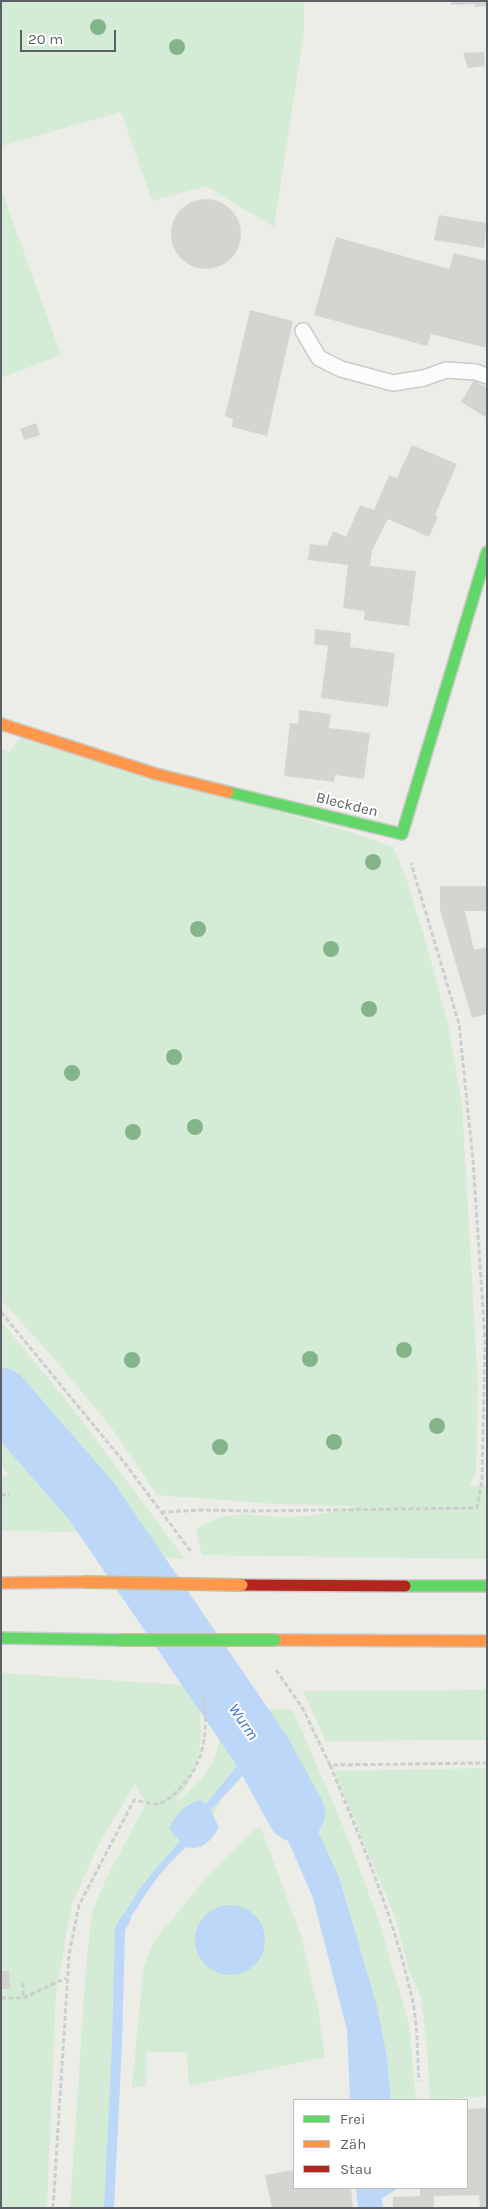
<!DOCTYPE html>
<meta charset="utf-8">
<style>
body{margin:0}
#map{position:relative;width:488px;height:2209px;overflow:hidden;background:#edede8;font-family:Karla,sans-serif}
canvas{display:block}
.frame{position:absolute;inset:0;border:2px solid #5d6067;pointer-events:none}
.legend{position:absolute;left:293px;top:2099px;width:175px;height:90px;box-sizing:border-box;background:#fff;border:1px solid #bebfc2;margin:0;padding:6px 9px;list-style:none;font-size:15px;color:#5d6067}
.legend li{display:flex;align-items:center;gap:10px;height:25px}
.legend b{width:25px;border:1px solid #bebfc2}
.scale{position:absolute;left:20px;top:30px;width:96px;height:22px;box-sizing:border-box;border:2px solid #5d6067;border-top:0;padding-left:6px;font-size:15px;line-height:18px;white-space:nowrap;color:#5d6067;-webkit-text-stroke:4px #fff;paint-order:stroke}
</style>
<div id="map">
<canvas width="488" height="2209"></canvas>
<div class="frame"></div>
<ul class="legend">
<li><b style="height:6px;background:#63d668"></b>Frei</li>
<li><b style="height:6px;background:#ff974d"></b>Zäh</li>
<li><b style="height:6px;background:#b3261e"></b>Stau</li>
</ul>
<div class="scale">20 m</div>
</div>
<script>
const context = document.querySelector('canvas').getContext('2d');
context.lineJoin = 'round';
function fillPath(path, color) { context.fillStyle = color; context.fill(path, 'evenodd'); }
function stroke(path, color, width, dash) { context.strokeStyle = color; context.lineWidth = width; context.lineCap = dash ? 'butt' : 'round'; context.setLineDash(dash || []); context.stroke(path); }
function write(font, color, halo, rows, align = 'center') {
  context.font = font + ' Karla,sans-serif'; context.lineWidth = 4; context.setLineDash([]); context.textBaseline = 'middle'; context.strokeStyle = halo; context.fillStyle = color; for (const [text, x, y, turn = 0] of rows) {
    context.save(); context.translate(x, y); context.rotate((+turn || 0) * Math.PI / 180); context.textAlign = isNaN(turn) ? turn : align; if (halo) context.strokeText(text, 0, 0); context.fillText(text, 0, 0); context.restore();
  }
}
const green = new Path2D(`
 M1,1H304V32L274,227L206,186L152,201L121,112L1,146Z
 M1,189L61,355L1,378Z
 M20,738L357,834L393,847L406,878L425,939L448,1025L462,1104L478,1386L476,1473L468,1487L487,1485V1559L202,1555L196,1530C231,1505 254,1518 293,1517C312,1516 340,1511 358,1506L275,1504L157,1495L111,1427L50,1354L1,1300V749L10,752Z
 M1,1321L70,1405L185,1559L149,1556L39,1413L1,1370Z
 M1,1412L50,1460L107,1532L1,1531V1476L9,1475L1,1465Z
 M1,1673L197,1686C203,1731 206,1766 174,1803C183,1799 189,1791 195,1785C227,1755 223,1720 215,1681L241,1682L266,1736L242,1760L216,1811L132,1899L117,1945L111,2208H70L86,1966L92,1912L107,1877L146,1803L135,1784L99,1844L72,1904L56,1992L47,2208H1Z
 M487,1690V1740L326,1741L303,1691Z
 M261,1708L293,1710L346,1833L378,1918L409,2024L416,2100H391L387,2057L377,2006L339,1877Z
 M487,1768V2096L430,2100L427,2046L421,1997L410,1974L395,1917L334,1771Z
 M260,1825L301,1936L318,2008L325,2057L189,2086L187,2052H147L146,2086L132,2087L143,1971L152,1944L200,1885Z`);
const water = new Path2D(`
 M1,1370L39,1413L149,1556L107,1532L50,1460L1,1412Z
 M241,1682L261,1708L339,1877L377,2006L387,2057L391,2100H350L347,2030L313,1898L276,1813L251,1767L211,1810L219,1828C210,1841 203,1851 186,1847C173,1859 162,1871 152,1885C141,1900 133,1917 120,1929C126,1898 160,1865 180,1841L169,1829C173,1816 188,1803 200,1800L206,1804L242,1760L266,1736Z
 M195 1940a35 35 0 1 1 70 0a35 35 0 1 1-70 0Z
 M356,2188H399L382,2198L383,2208H358Z`);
const stream = new Path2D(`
 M109,2208L117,2045L120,1929L126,1918`);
const river = new Path2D(`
 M1,1397L92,1502L262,1751L296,1813`);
const building = new Path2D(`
 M451,1H487V6L475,7V4L451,5Z
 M484,52L485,66L468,68L463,53Z
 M171 234a35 35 0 1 1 70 0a35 35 0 1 1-70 0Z
 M439,215L487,223L484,248L434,240Z
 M336,237L449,269L454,253L487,261V348L431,334L427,346L314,315Z
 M250,310L293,321L267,436L232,427L233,419L225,416Z
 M474,380L487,388V418L461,402Z
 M36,423L40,435L24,440L20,429Z
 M412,445L457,464L435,515L438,516L429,537L388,519L372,551L370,566L416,571L409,626L364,620L365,611L343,608L348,565L308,560L310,544L327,546L333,531L346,537L360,505L374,510L389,475L397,478Z
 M315,629L351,633L350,647L395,653L388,707L321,698L328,646L314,644Z
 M299,710L331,714L329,728L370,733L364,779L335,775L334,782L284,776L290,723L298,724Z
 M440,886H487V911H465L474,950L487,947V1014L472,1018L440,910Z
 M1,1971H9L10,1989H1Z
 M487,2108V2208H480L479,2195L434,2196V2208H393V2197L420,2196V2188H467V2109Z
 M294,2170V2188H351L353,2208H272L265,2175Z`);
const path = new Path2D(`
 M1,1312L123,1461L192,1553
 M1,1495H10
 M161,1512L202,1510L253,1511L477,1508L482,1480L485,1340L473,1160L459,1024L411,863
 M276,1670L303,1709L330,1765L487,1763
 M330,1765C361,1840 393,1915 411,1994C418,2021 417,2053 419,2081
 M23,1983V1998
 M1,1998H23L66,1978
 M53,2208L69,1955L79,1905L134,1800C141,1801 150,1804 157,1804C165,1803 171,1797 176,1792C205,1766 209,1731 203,1695`);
const lane = new Path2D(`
 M303,331L319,358L341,369L393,383L424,378L446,370L476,372L487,376`);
const fast = new Path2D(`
 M228,792L402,834L487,552
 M405,1586H487
 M1,1638L118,1640`);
const slow = new Path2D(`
 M1,724L156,774L228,792
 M1,1583L84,1582
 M275,1640L487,1641`);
const jam = new Path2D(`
 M242,1585L405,1586`);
const fastBridge = new Path2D(`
 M118,1640H275`);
const slowBridge = new Path2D(`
 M84,1582L242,1585`);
const trees = [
 [98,27],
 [177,47],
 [373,862],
 [198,929],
 [331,949],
 [369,1009],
 [174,1057],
 [72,1073],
 [195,1127],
 [133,1132],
 [404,1350],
 [310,1359],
 [132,1360],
 [437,1426],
 [334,1442],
 [220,1447]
];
const streetNames = [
 ["Bleckden",347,805,14]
];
const waterNames = [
 ["Wurm",243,1722,56]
];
fillPath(green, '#d4ebd5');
fillPath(water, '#bcd7f8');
stroke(stream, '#bcd7f8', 10);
stroke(river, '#bcd7f8', 58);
fillPath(building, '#d4d4d1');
stroke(lane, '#cacbca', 18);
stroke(fast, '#cacbca', 14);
stroke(slow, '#cacbca', 14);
stroke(jam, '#cacbca', 14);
stroke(path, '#cbcfcd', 3, [5, 2.5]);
stroke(lane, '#fcfcfc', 15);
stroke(fast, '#63d668', 11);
stroke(slow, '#ff974d', 11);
stroke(jam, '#b3261e', 11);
stroke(fastBridge, '#c6bd94', 14, []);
stroke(slowBridge, '#c6bd94', 14, []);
stroke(fastBridge, '#63d668', 11);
stroke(slowBridge, '#ff974d', 11);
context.fillStyle = '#84b48a';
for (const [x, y] of trees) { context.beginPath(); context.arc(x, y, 8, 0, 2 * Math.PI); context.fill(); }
write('15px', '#5d6067', '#fff', streetNames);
write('italic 16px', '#3f71cd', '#fff', waterNames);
</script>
